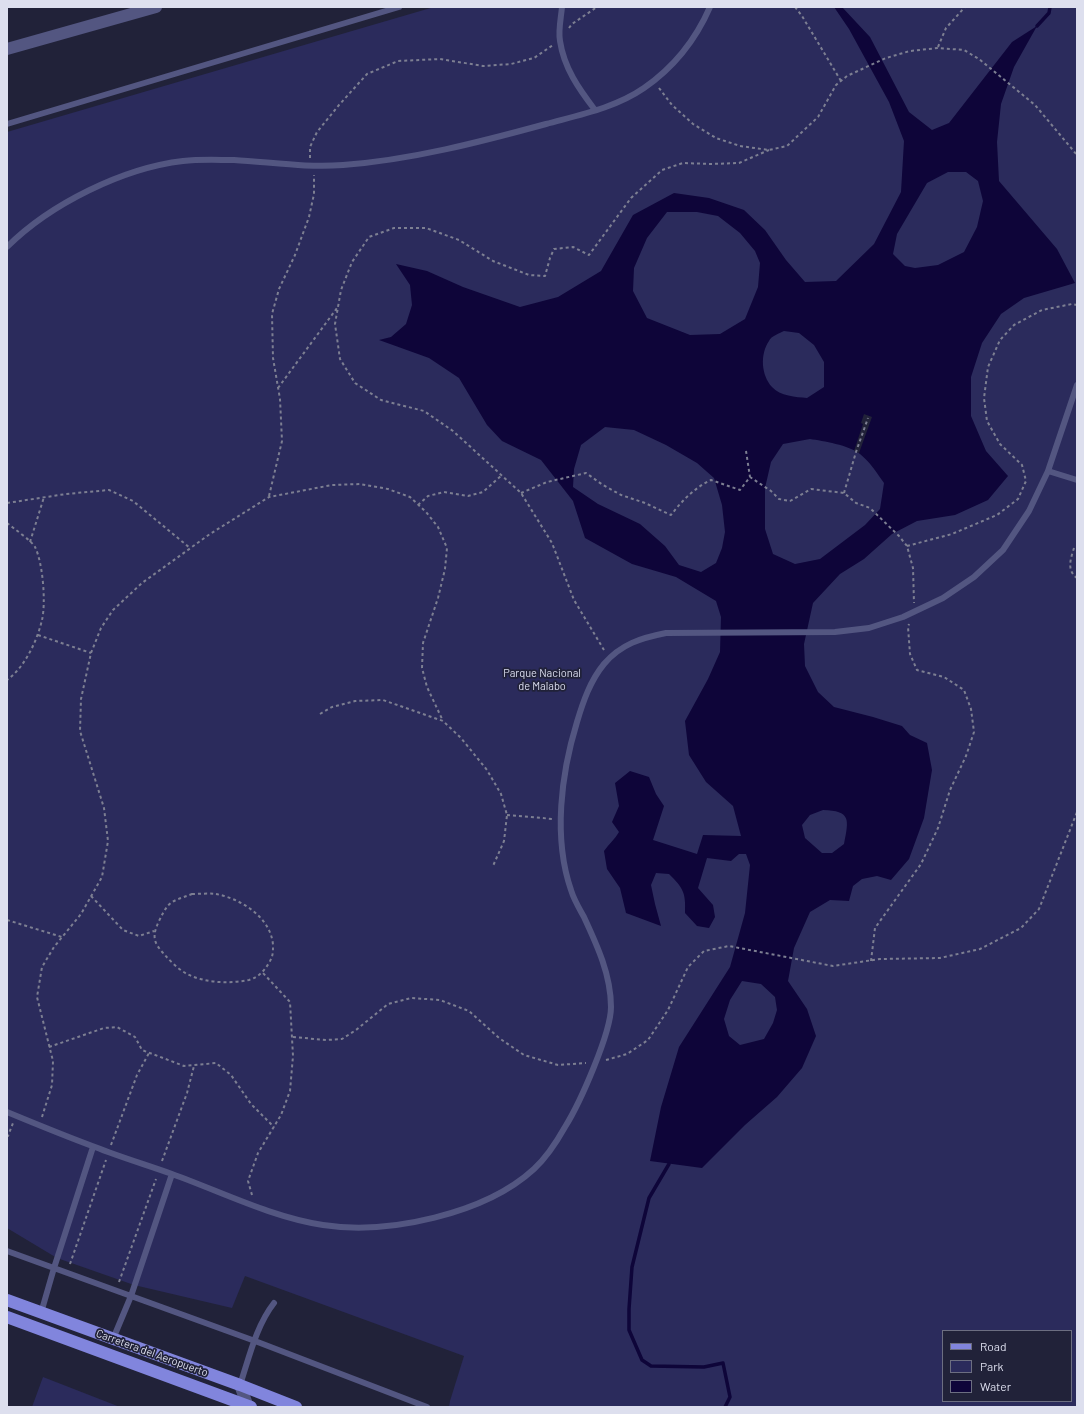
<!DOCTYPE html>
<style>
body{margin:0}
#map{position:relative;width:1084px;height:1414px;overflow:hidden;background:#212239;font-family:Barlow,sans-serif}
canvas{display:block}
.frame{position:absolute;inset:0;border:8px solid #dddfee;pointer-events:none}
.legend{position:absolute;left:942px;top:1330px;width:130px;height:72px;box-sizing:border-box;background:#212239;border:1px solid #6c6e81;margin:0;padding:5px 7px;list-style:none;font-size:12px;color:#dddfee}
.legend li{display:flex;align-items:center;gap:8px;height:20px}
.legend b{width:20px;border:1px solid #6c6e81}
</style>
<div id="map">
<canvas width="1084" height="1414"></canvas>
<div class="frame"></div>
<ul class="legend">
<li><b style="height:5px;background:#8185dd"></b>Road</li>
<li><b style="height:11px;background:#2b2b5c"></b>Park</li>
<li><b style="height:11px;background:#0e0539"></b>Water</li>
</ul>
</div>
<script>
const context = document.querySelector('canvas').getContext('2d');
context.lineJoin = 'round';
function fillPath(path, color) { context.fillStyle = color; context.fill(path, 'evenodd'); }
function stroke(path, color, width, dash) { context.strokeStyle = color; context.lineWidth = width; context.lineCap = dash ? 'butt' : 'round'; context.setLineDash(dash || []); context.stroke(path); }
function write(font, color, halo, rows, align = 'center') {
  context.font = font + ' Barlow,sans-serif'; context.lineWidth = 3.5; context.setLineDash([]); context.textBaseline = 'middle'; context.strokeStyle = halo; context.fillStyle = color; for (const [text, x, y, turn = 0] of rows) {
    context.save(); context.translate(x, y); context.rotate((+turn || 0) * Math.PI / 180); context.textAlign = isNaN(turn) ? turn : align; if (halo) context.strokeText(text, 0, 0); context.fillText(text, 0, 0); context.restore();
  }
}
const green = new Path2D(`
 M434,7H1077V1407H449L450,1401L464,1356L245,1276L232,1308L134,1285L57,1258L7,1228V132ZM943,1331H1071V1401H943Z
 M43,1377L120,1407H32Z`);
const water = new Path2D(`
 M834,7H842L870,37L909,112L932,130L949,123L1012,42L1037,26L1014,67L1001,104L997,142L999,181L1057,249L1075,283L1024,298L1001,314L982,343L971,377V416L986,451L1008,476L988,500L955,515L917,521L892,534L864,559L840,574L813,603L804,644L805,666L818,692L834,707L873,717L902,726L910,735L927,743L932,770L924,818L909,859L891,880L877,876L862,879L853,886L849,901L830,900L810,912L794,948L788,981L807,1009L816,1036L802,1068L777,1097L745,1125L702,1168L650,1161L661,1107L679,1047L730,967L745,913L750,865L746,854H739L731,861L707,858L698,888L713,905L715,917L709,928L697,926L685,913C686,892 683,888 669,874L656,873L651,885L655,904L661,926L626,913L620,888L607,869L604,851C609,844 615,839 619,832L612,822L619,806L615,783L630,771L649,777L656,794L664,806L653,840L697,854L703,835L741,836L733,806L706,782L689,755L685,721L708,679L720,652L721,617L716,601L676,577L632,564L585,538L573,501L541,460L502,441L487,425L459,378L429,358L379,340L391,337L406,324L412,305L410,285L396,264L427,271L463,287L520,307L558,297L601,271L633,215L674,193L709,198L744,210L765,230L786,260L805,282L836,281L874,244L901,192L904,141L889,102L849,29ZM948,172H966L978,181L983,201L977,227L964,252L938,265L915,268L905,266L893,254L897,234L927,183ZM667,212H697L718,216L740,233L755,251L760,263L758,287L745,319L720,334L690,335L647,318L633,291L634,268L647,238ZM784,331L799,333L814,345L824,362V387L807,398C796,397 780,396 772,387C761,375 760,354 769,341C771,336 780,333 784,331ZM605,427L634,430L666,445L697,463L714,478L722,505L725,532L722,548L716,563L701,572L679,565L665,546L640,524L598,504L573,487L574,469L581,445ZM810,439C823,441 849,445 860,454C870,462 877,473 884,483L880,509L865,525L820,559L795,564L773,554L765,529V488L771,462L783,444ZM823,810C851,811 849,819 844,844L832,853H822L805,838L802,825L810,815ZM742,981L761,984L775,997L777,1010L773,1023L764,1039L740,1045L729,1036L724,1019L730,1000Z`);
const pier = new Path2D(`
 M864,414L872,417L859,453L854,451L863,424L861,423Z`);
const stream = new Path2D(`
 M1037,26L1049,13L1050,7
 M669,1164L649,1198L632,1267L629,1309V1330L642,1360L651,1366L704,1367L723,1363L730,1397L725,1407`);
const path = new Path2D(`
 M795,7L802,16L841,81
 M569,28L572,24L597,7
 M938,47L946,28L965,7
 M659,88L672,105L693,124L716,138L740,146L769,150L787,146L818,117L836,85L847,76L886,58L910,51L938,48L964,50L979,59L1035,105L1077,155
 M310,158V147L317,132L339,105L367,74L398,61L440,59L483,66L511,64L534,58L553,45
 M278,388L337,308
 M746,451L750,477
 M521,493L547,482L586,473L603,485L621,495L645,503L671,515C682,501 694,488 711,480L740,490L750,477L771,491L779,499L790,501L811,489L844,493L856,503L870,508L899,536L907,546L913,568L914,603
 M844,493L856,452L868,418
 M269,496L282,441L280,399L273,358L272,314L279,289L295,255L309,217L314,194V175
 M7,503L66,494L109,490L133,501L190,548
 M418,505L428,496L444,492L468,496L483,492L502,475
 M7,523C13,528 32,541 35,547C43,563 46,603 42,620C37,641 25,667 7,680
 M30,542L44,497
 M907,546L952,534L997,515L1018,499L1026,481L1022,465L1000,444L987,421L984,398L988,367L1000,340L1014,325L1042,310L1072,304L1077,305
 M1074,548C1071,558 1066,570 1077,578
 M38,635L91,653
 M604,650L574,600L552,543L521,493L453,431L424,411L381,400L355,383L340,359L335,324L341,290L352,262L369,237L394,228H426L459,240L493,261L529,275L545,276L550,258L554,249L573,247L589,255L631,198L662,170L683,163L711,164L739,163L769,150
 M320,714L332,707L355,701L383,700L443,721L461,738L487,770L501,794L507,815L504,841L493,866
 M507,815L553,819
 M192,894C200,894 209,893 216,894C242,899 271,918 273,945C273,953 273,956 269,963C264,971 259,977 249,980C229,984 205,983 187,974C178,969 170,961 164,954C153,942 152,936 159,921C169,900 171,902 192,894Z
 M91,896L123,930L139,936L154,931
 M7,920L62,937
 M871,961L875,928L921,864L938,828L950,790L966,756L974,732L971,709L964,690L944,677L917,670L910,654L908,627L909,624
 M293,1037L326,1040L342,1039L356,1030L388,1004L411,998L440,1000L469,1011L499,1038L524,1055L558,1065L586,1063
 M49,1047L104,1028L117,1027L135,1037L142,1050L184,1066L216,1063L231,1075L251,1104L274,1127
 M606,1060L627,1054L648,1040L668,1010L688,967L704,951L729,946L833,966L880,959L940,958L980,949L1021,928L1039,909L1077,812
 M42,1117L52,1085L53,1061L37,997L42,967L54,947L81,914L102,877L108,841L104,808L80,731L81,699L91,653L101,628L113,610L142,583L210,534L269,497L332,485L360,484L388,489L410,497L426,512L438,527L447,548L445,569L438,598L423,643L422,668L427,687L443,721
 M7,1135L8,1136L13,1123
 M111,1145L137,1075L149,1053
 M162,1161L187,1093L194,1066
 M252,1195L248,1181L258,1153L281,1115L290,1091L293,1056L290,1002L263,973
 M70,1264L106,1160
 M119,1282L156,1179`);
const lane = new Path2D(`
 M562,7C561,18 558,31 560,41C564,68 579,89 595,110
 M7,124L399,7
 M7,247C50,204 123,168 183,161C200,159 218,160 234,160C270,162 307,168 343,165C411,160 480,142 546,124C579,115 615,108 644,88C673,68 696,39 710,7
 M1048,471L1077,480
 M7,1112C36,1124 65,1136 95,1147C120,1157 147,1165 172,1174C222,1192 271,1217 323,1225C388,1235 485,1214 534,1169C547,1157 556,1143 565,1127C580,1103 611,1033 611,1007C611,975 597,945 584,917C579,908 574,900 571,890C553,838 561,774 577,722C583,702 590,681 604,664C621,644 641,638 666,633L835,632L869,628L903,617L943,598L974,577L1003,550L1029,511L1048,471L1077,385
 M7,1251L255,1341L427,1407
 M41,1313L54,1268L93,1147
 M113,1339L131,1296L172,1174
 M240,1385C249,1358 256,1326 274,1303`);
const street = new Path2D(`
 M7,49L156,7
 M240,1385L248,1407`);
const primary = new Path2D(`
 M7,1300L240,1385L296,1407
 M7,1317L251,1407`);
const parkNames = [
 ["Parque Nacional",542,673],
 ["de Malabo",542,686]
];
const streetNames = [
 ["Carretera del Aeropuerto",152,1353,20]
];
fillPath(green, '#2b2b5c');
fillPath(water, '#0e0539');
fillPath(pier, '#212239');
stroke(stream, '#0e0539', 3.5);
stroke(path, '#7d7f92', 2, [3, 3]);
stroke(lane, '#535681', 6);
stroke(street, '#535681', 12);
stroke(primary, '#8185dd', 12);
write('11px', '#dddff1', '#212239', parkNames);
write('11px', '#dddfee', '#212239', streetNames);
</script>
